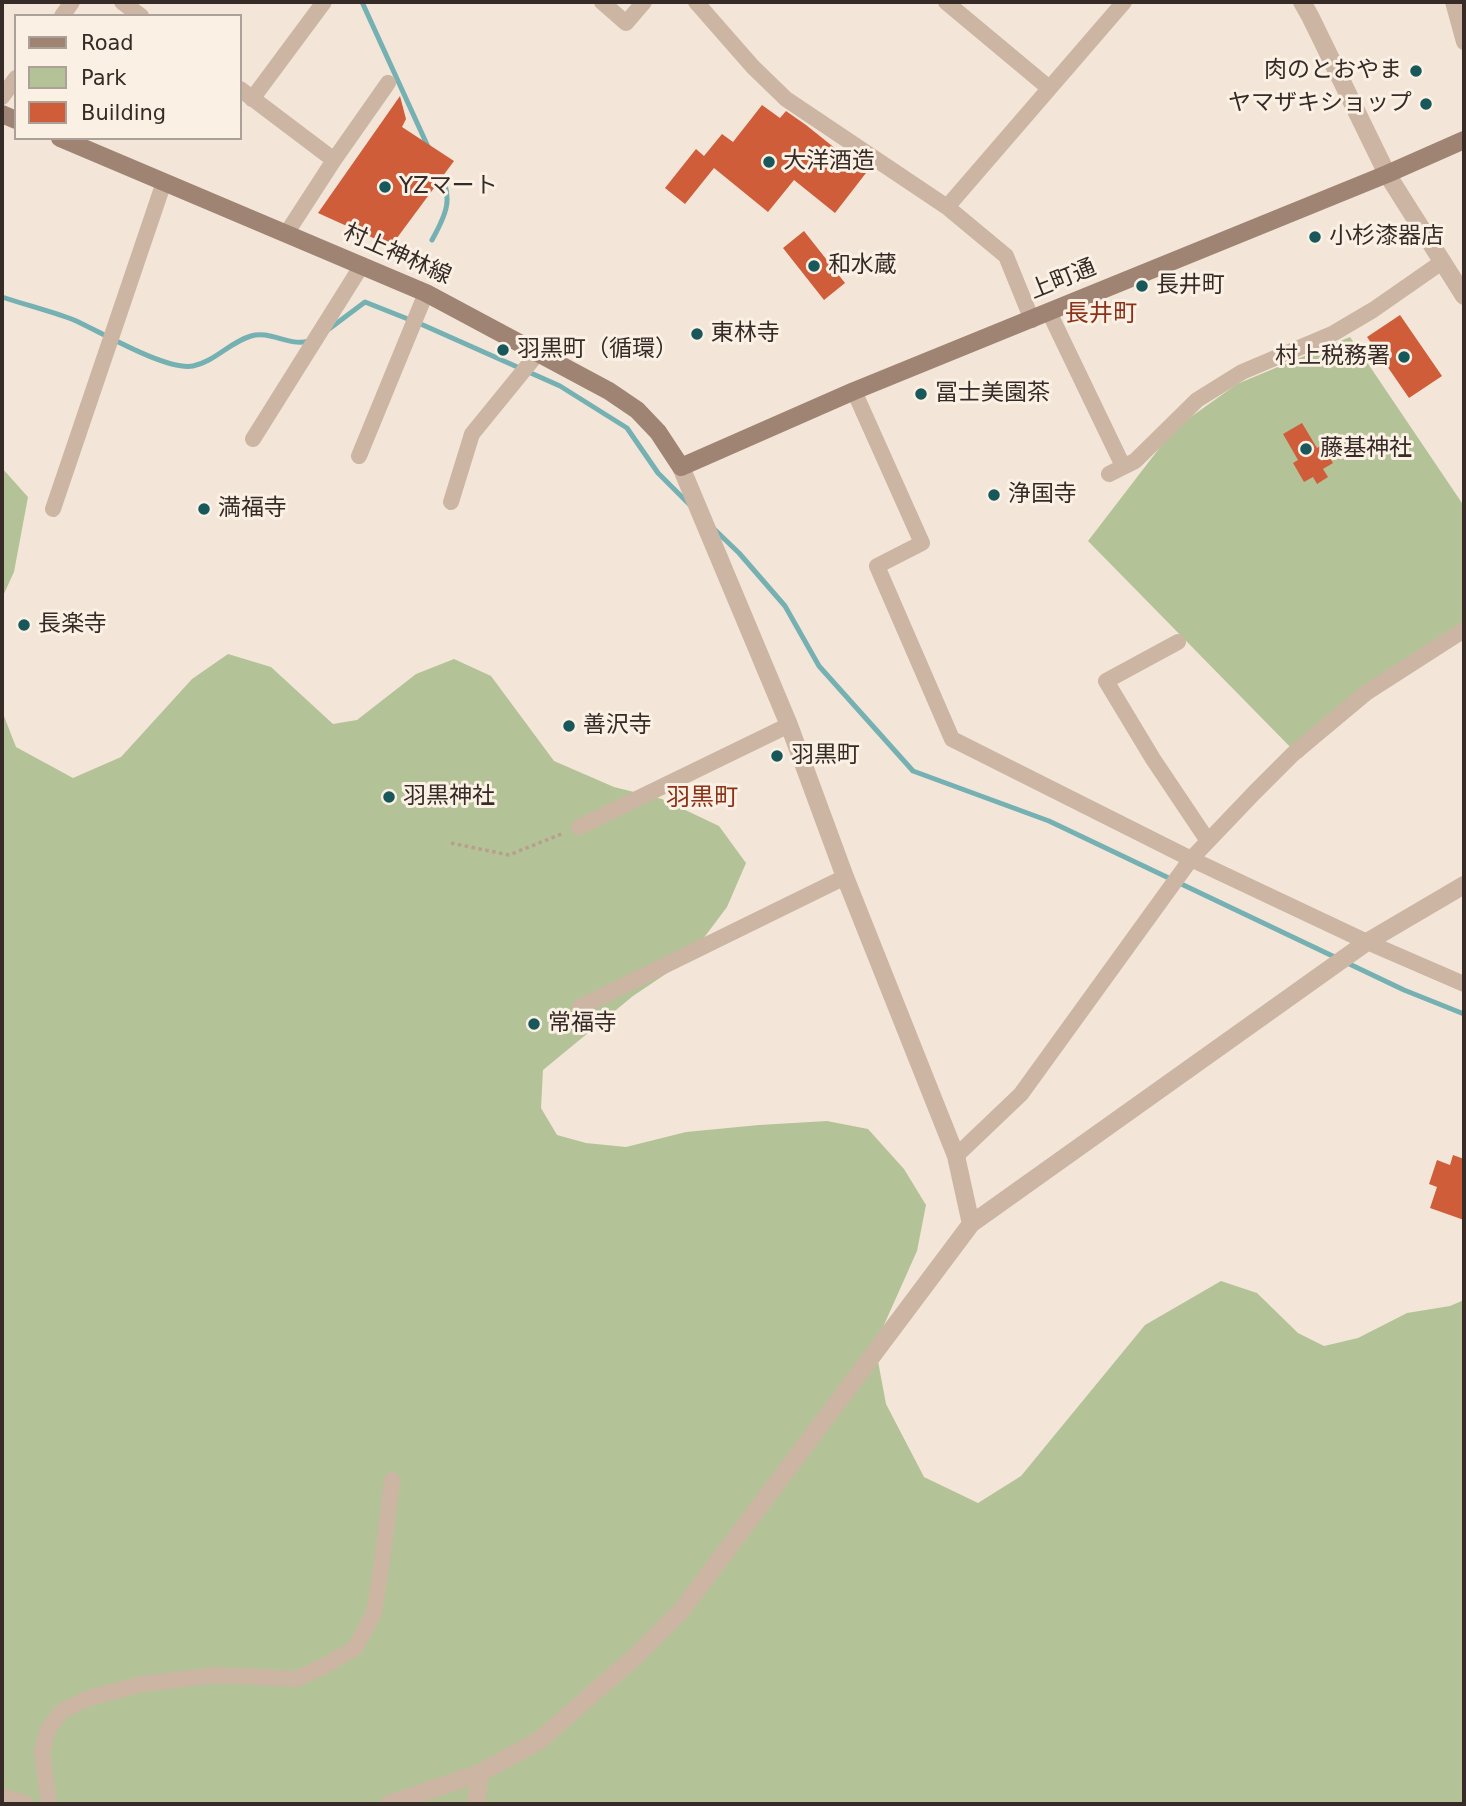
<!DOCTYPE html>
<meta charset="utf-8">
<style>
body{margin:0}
#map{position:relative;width:1466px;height:1806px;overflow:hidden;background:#f3e6d8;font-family:"DejaVu Sans",sans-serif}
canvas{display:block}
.frame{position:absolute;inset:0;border:4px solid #362b26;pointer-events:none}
.legend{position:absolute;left:14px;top:14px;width:228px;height:126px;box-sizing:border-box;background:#faf0e4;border:2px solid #aca198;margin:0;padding:9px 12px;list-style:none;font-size:21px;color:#362b26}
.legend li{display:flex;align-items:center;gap:14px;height:35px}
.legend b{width:35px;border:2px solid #aca198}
</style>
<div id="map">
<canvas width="1466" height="1806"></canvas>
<div class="frame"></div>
<ul class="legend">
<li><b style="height:9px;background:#9f8474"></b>Road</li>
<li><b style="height:19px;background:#b4c397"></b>Park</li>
<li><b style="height:19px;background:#cf5d3a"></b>Building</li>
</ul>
</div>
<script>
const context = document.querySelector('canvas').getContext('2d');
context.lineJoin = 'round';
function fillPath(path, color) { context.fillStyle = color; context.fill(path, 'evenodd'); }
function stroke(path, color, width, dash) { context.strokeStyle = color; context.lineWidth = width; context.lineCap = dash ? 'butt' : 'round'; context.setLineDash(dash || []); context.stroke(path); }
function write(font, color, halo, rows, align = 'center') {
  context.font = font + ' "DejaVu Sans","Noto Sans JP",sans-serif'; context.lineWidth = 6; context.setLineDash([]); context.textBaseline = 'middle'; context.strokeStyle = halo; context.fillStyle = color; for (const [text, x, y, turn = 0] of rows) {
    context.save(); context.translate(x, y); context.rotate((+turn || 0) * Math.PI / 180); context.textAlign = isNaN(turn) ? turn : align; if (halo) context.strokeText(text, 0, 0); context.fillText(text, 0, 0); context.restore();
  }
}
const green = new Path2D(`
 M1350,337L1464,506V622L1400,665L1301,758L1088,541L1174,429L1237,384Z
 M2,468L28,497L14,572L2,598Z
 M228,654L271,667L333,724L357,720L416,674L454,659L491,676L554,761L614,787L662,799L719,826L746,863L727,907L688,959L633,996L543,1070L541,1108L557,1135L586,1143L626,1147L686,1132L759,1125L827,1121L868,1129L904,1169L926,1205L917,1251L875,1345L886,1404L924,1477L978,1503L1021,1476L1145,1325L1221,1281L1257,1293L1298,1333L1324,1346L1358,1338L1407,1313L1450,1306L1464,1300V1804H2V711L16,747L73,778L121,757L192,679Z`);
const stream = new Path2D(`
 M362,2L429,149
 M432,240C447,213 453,199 440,171
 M2,297C26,305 50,311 74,320C101,332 166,371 193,366C214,362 230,342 251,336C270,330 289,347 309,341
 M329,329L365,302L423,325L560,386L627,428L658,473L689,504
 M713,528L739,553L785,606L819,666L913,771L1049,821L1404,990L1464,1014`);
const building = new Path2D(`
 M400,96L406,119L402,127L454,161L391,246L318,213Z
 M762,105L780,118L786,111L806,125L866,173L835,213L794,180L768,212L714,168L685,204L665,188L696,149L704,156L722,134L733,142Z
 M804,231L845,283L824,300L783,248Z
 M1400,315L1442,376L1409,398L1367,337Z
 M1302,423L1317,448L1322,445L1333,463L1323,469L1328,477L1317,484L1313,477L1304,482L1293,463L1298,460L1283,434Z
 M1453,1155L1464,1159V1220L1430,1208L1437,1187L1429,1184L1437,1160L1450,1165Z`);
const path = new Path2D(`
 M451,843L509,855L564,833`);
const minor = new Path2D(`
 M122,2L141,16
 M602,2L626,23L644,2
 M696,2L753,67L786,99L947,207L1006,256L1032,320
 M946,2L1049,88
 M1453,2L1464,42
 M62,16L72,2
 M240,89L334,160
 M2,97L16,78
 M252,99L324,2
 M947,207L1124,2
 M286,234L334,160L388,83
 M1049,312L1123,466
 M854,391L922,543L877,566L952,739L1191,859L1367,942L1464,984
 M253,439L362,265
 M359,456L426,293
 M1109,474L1135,461L1197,400L1242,372L1334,333L1373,310L1442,262
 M451,502L472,434L538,353
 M53,509L164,182
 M1178,642L1106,681L1153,759L1208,841
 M579,827L789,725
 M580,1007L845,877
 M956,1156L1021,1094L1191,859L1254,793L1293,754L1366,693L1464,630
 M49,1804L42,1752L48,1729L62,1711L89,1698L142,1684L217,1675L296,1679L324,1666L355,1648L374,1613L382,1562L392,1480`);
const tertiary = new Path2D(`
 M1302,2L1310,16L1387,174L1464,296
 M971,1224L1367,942L1464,885
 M2,1797L24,1804
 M389,1804L480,1773L540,1740L639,1653L681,1611L971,1224L956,1156L845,877L789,725L681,467
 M476,1804L480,1773`);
const secondary = new Path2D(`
 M2,114L16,120
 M60,138L426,293L609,391L637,410L658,432L681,467L854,391L1387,174L1464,140`);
const markers = [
 [1416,71,7,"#18575a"],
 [1426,104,7,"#18575a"],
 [769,162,7,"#18575a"],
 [385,187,7,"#18575a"],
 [1315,237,7,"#18575a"],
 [814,266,7,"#18575a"],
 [1142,286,7,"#18575a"],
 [697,334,7,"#18575a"],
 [503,350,7,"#18575a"],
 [1404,357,7,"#18575a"],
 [921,394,7,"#18575a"],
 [1306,449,7,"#18575a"],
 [994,495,7,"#18575a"],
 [204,509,7,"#18575a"],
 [24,625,7,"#18575a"],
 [569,726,7,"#18575a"],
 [777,756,7,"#18575a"],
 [389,797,7,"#18575a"],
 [534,1024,7,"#18575a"]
];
const poiNames = [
 ["肉のとおやま",1402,71,"right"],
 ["ヤマザキショップ",1412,104,"right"],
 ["大洋酒造",783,162],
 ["YZマート",399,187],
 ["小杉漆器店",1329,237],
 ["和水蔵",828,266],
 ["長井町",1156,286],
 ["東林寺",711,334],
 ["羽黒町（循環）",517,350],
 ["村上税務署",1390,357,"right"],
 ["冨士美園茶",935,394],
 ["藤基神社",1320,449],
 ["浄国寺",1008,495],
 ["満福寺",218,509],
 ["長楽寺",38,625],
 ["善沢寺",583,726],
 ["羽黒町",791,756],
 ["羽黒神社",403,797],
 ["常福寺",548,1024]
];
const streetNames = [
 ["村上神林線",397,255,24],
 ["上町通",1063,280,-22]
];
const neighbourhoodNames = [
 ["長井町",1101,315],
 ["羽黒町",702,799]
];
fillPath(green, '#b4c397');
stroke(stream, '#75b0b2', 5);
fillPath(building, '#cf5d3a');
stroke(path, '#b89f8d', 3.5, [3.5, 3.5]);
stroke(minor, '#ccb5a3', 16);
stroke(tertiary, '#ccb5a3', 18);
stroke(secondary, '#9f8474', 18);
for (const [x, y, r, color] of markers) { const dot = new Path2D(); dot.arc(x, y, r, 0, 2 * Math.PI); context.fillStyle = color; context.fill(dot); stroke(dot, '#faf0e4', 2.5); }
write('23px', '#362b26', '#faf0e4', poiNames, 'left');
write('23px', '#362b26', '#faf0e4', streetNames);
write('24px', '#8b3319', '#faf0e4', neighbourhoodNames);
</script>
